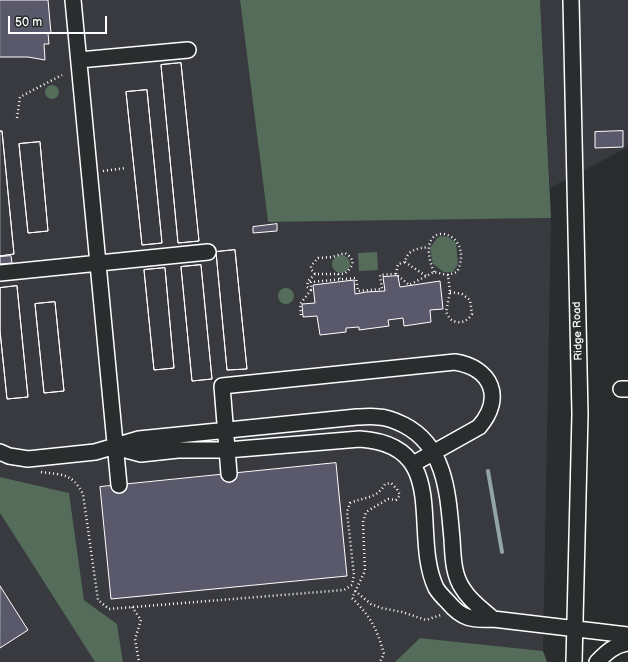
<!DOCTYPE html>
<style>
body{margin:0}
#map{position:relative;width:628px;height:662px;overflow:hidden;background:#2a2d2e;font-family:"Balsamiq Sans",sans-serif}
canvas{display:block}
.scale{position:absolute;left:8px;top:16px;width:99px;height:18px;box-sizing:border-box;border:2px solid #fff;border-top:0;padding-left:5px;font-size:12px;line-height:14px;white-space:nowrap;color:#fff;-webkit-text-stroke:3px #2a2d2e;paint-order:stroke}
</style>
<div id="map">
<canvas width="628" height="662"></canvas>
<div class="scale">50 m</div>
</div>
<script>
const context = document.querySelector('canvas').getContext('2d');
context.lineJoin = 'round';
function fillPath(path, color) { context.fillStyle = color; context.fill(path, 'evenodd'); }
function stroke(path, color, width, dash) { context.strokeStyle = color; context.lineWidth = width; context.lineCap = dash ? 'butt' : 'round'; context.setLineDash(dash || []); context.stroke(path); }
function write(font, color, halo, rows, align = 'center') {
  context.font = font + ' "Balsamiq Sans",sans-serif'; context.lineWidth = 4; context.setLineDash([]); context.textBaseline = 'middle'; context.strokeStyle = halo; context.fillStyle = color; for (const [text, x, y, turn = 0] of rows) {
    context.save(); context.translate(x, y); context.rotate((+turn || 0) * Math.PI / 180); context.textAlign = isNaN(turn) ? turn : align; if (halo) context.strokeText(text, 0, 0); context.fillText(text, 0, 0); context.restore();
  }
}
const built = new Path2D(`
 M0,0H240L268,222L551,218L543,651L420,638L395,662H123L117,624L84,600L69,493L0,477Z
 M540,0H628V147L550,188Z
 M0,513L95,662H0Z`);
const green = new Path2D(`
 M240,0H540L551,218L268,222Z
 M45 92a7 7 0 1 1 14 0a7 7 0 1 1-14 0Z
 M441,236L448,237L456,243L458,264L453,272H444L433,264L430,248L437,238Z
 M377,252L378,270L359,271L358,253Z
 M332 264a9 9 0 1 1 18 0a9 9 0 1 1-18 0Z
 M278 296a8 8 0 1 1 16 0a8 8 0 1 1-16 0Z
 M0,477L69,493L84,600L117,624L123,662H95L0,513Z
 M420,638L543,651L547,662H395Z`);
const stream = new Path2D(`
 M488,471L502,552`);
const building = new Path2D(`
 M0,0H48L51,33H48L49,44H44L45,60L28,57H0Z
 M181,63L199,241L178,243L161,65Z
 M181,63L199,241L178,243L161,65Z
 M147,90L162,243L142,245L126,92Z
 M147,90L162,243L142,245L126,92Z
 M0,131H2L14,254L0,256Z
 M0,131H2L14,254L0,256Z
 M623,131V147L595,148V132Z
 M40,142L48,231L28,233L19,144Z
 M40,142L48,231L28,233L19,144Z
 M277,224V231L253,233V227Z
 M235,250L247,369L227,370L216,252Z
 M235,250L247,369L227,370L216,252Z
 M11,256L12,263L0,264V257Z
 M201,265L212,379L192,381L181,267Z
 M201,265L212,379L192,381L181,267Z
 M165,268L174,368L154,370L144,270Z
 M165,268L174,368L154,370L144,270Z
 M398,276L400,287L440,281L443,309L430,310L431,322L404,326L403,318L388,320L389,326L359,330V327L346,328V332L320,335L317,316L303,317L302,304L315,303L313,285L354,280L355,294L366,292L385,291L383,277Z
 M17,286L28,397L7,399L0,331V288Z
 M17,286L28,397L7,399L0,331V288Z
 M55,302L64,391L44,393L35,304Z
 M55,302L64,391L44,393L35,304Z
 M336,463L347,576L111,599L100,487Z
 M0,586L28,630L0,648Z`);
const path = new Path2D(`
 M17,118L20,97L62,75
 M103,171L126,168
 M405,262L426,276
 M434,272C410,214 478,229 457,272L448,275
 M315,274L311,269V266L318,258L332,257L345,253C356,260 354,266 344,274H338
 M396,274L398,264L405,262C408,249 417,249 428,247
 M311,290L307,287L308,281L315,274H338L340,280
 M450,292L462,294L470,300L472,314C467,322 459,325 450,319L446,312Z
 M301,315L300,304L311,290V282L356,278L358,291L382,289L380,275L396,274L409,285L434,272L448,275L450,292
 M41,472C63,475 72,473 83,494L98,600L109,609L344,590L352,585L354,575L347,512L350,503C364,497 377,499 385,484L391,483L397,489L400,495L396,500L388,499L366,512L363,522L365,571L352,598C371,617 377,629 384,654L380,662
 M355,591L371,604L381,608L402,612L426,620L441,615
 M132,607L141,620L135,639L139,662`);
const minor = new Path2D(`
 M73,0L119,485
 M571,0L580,414L574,662
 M79,60L188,50
 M0,273L208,252
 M621,389H628
 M115,447L141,454L178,450H227L360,439C452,445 410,533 436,588C439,593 444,598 448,602C462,619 472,620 493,619L628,635
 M0,452L9,456L28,459L95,452L139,439L357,417C364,417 371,416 378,417C387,417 396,421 404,425C447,447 448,497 452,539C453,556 453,575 463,589C470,601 483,610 493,619
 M229,474L222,386L455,362C492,368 504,398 479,427L413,464
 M597,662C607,652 614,645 628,643`);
const streetNames = [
 ["Ridge Road",578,331,-92]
];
fillPath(built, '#383a40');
fillPath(green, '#546c59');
stroke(stream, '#92a4a7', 4);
fillPath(building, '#5a596b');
stroke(building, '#fff', 1);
stroke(minor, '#fff', 18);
stroke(path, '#fff', 2.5, [1, 3]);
stroke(minor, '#2a2d2e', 15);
write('11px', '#fff', '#2a2d2e', streetNames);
</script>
